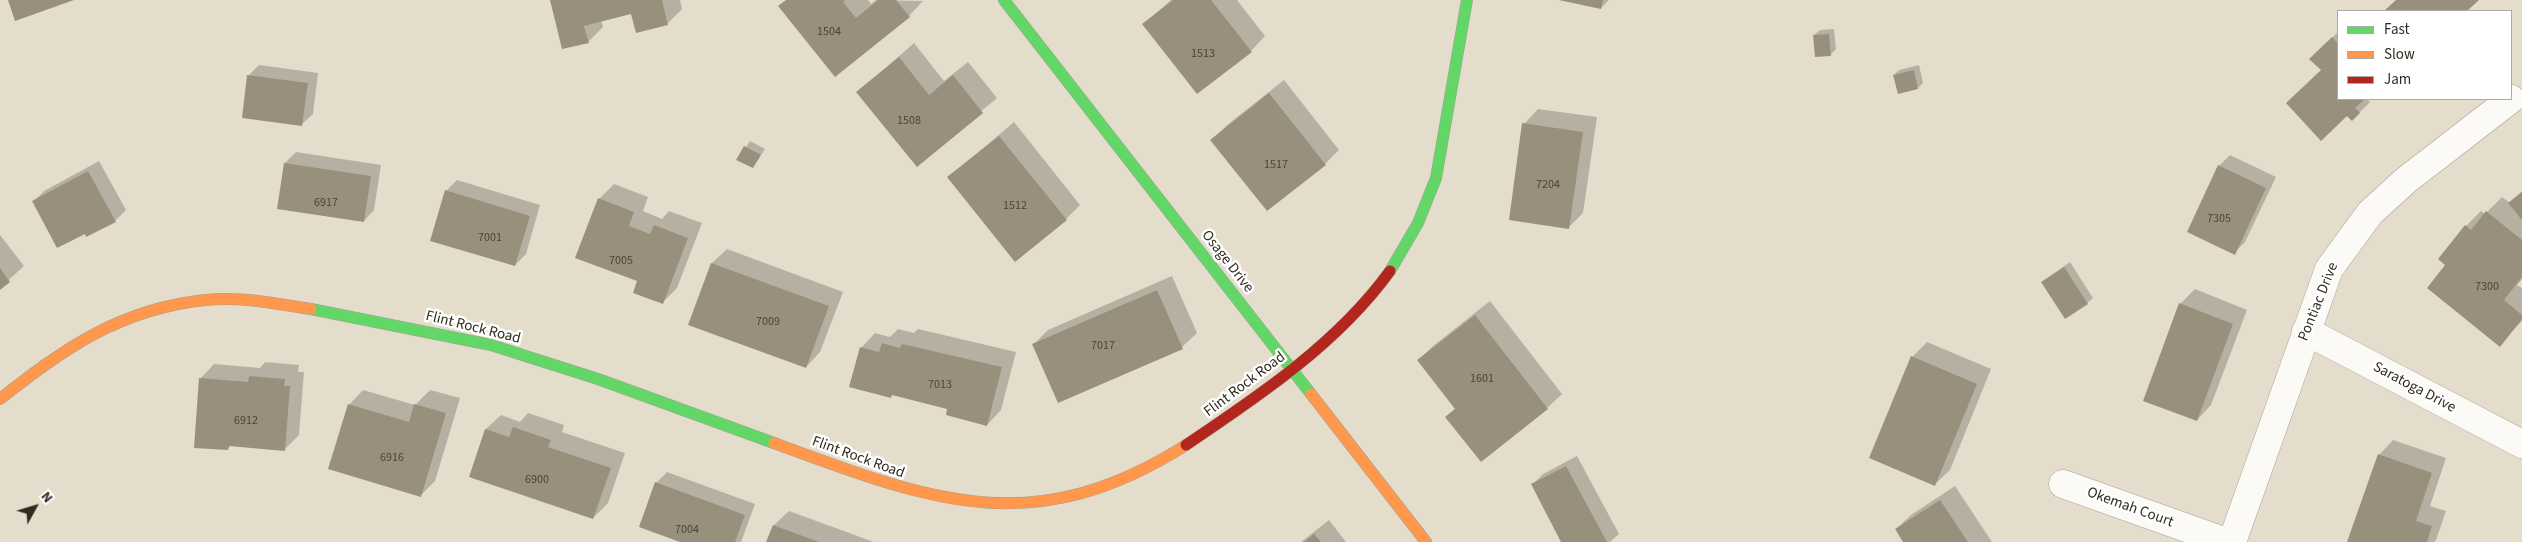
<!DOCTYPE html>
<style>
body{margin:0}
#map{position:relative;width:2522px;height:542px;overflow:hidden;background:#e4ddcc;font-family:"Source Sans 3",sans-serif}
canvas{display:block}
.legend{position:absolute;left:2337px;top:10px;width:175px;height:90px;box-sizing:border-box;background:#fff;border:1px solid #acaaa5;margin:0;padding:6px 9px;list-style:none;font-size:15px;color:#302b1f}
.legend li{display:flex;align-items:center;gap:10px;height:25px}
.legend b{width:25px;border:1px solid #acaaa5}
.north{position:absolute;left:10px;top:482px;width:50px;height:50px;-webkit-text-stroke:4px #fff;paint-order:stroke;rotate:51deg;font-size:14px;font-weight:700;line-height:20px;text-align:center;color:#302b1f}
.north::after{content:'';display:block;margin:auto;width:18px;height:22px;background:#302b1f;clip-path:polygon(50% 0,100% 100%,50% 72%,0 100%)}
</style>
<div id="map">
<canvas width="2522" height="542"></canvas>
<ul class="legend">
<li><b style="height:6px;background:#63d668"></b>Fast</li>
<li><b style="height:6px;background:#ff974d"></b>Slow</li>
<li><b style="height:6px;background:#b3261e"></b>Jam</li>
</ul>
<div class="north">N</div>
</div>
<script>
const context = document.querySelector('canvas').getContext('2d');
context.lineJoin = 'round';
function fillPath(path, color) { context.fillStyle = color; context.fill(path, 'evenodd'); }
function stroke(path, color, width, dash) { context.strokeStyle = color; context.lineWidth = width; context.lineCap = dash ? 'butt' : 'round'; context.setLineDash(dash || []); context.stroke(path); }
function write(font, color, halo, rows, align = 'center') {
  context.font = font + ' "Source Sans 3",sans-serif'; context.lineWidth = 5; context.setLineDash([]); context.textBaseline = 'middle'; context.strokeStyle = halo; context.fillStyle = color; for (const [text, x, y, turn = 0] of rows) {
    context.save(); context.translate(x, y); context.rotate((+turn || 0) * Math.PI / 180); context.textAlign = isNaN(turn) ? turn : align; if (halo) context.strokeText(text, 0, 0); context.fillText(text, 0, 0); context.restore();
  }
}
const shadow = new Path2D(`
 M551,0H680L682,9L667,24L632,13L601,20L603,27L588,42Z
 M786,0H868L871,4L876,0L923,1L909,16L835,75Z
 M1171,0H1237L1265,36L1251,51L1144,24Z
 M1560,0H1609L1601,8Z
 M2397,0H2477L2465,11H2386Z
 M1834,29L1836,49L1830,55L1814,35L1820,30Z
 M2338,32V99H2367L2370,102L2352,120L2347,114L2298,93L2322,70L2311,59Z
 M914,43L944,81L968,62L997,98L917,165L858,92Z
 M259,65L318,73L313,114L302,124L248,76Z
 M1919,65L1923,83L1918,88L1894,75L1899,70Z
 M1284,80L1339,150L1325,164L1212,140L1227,125Z
 M1538,109L1597,117L1583,213L1568,228L1524,124Z
 M1014,122L1080,205L1066,219L949,177Z
 M750,141L765,149L753,167L738,159Z
 M296,152L381,165L374,210L364,221L279,208L285,163Z
 M2230,155L2276,177L2245,242L2234,253L2219,166Z
 M99,161L126,210L115,221L85,232L34,201L44,191Z
 M457,180L540,205L526,254L515,265L446,191Z
 M614,184L648,197L643,211L662,219L669,211L702,223L677,288L662,303L639,281L599,199Z
 M2522,191V279L2517,285L2522,288V321L2499,345L2447,265L2466,226L2481,211L2485,214L2502,197L2510,203Z
 M0,235L24,266L0,288Z
 M727,249L843,292L820,352L806,367L690,324L712,263Z
 M2070,262L2093,298L2087,303L2042,282Z
 M1172,276L1197,333L1182,347L1034,344L1048,330Z
 M2195,289L2247,310L2211,405L2197,420L2180,304Z
 M1490,301L1562,394L1547,408L1446,417L1456,408L1419,360L1433,346Z
 M898,329L914,333L918,329L1016,352L1001,410L987,425L949,408L861,348L875,333L890,337Z
 M1927,342L1991,369L1950,470L1935,484L1912,357Z
 M265,362L299,365L298,372H304L299,435L284,450L231,445L228,449L200,379L214,364L260,368Z
 M363,390L415,405L430,390L460,398L435,481L420,496L349,405Z
 M528,413L564,425L562,432L625,453L608,503L593,518L470,476L486,429L501,415L520,422Z
 M2393,440L2446,458L2430,506L2446,511L2436,540L2434,542H2348L2379,455Z
 M1577,456L1619,534L1610,542H1563L1532,485L1543,474Z
 M667,472L755,504L741,542H684L656,483Z
 M1955,486L1992,542H1905L1896,529L1911,515Z
 M789,511L874,542H768L774,525Z
 M1329,520L1346,542H1301Z`);
const building = new Path2D(`
 M8,0H74L15,21Z
 M550,0H662L668,25L636,33L631,14L584,26L589,43L562,49Z
 M786,0H845L843,2L856,18L878,0H896L910,17L835,77L778,6Z
 M1173,0H1211L1252,52L1197,94L1142,24Z
 M1559,0H1603L1601,9Z
 M2396,0H2479L2467,11H2384Z
 M1829,34L1831,56L1815,57L1813,35Z
 M2332,37L2338,44V99H2365L2355,108L2360,113L2352,121L2347,116L2321,141L2286,103L2321,70L2309,59Z
 M899,57L929,95L953,75L983,113L917,167L856,92Z
 M1914,70L1918,89L1898,94L1893,75Z
 M247,75L308,83L302,126L242,118Z
 M1269,93L1326,165L1267,211L1210,140Z
 M1522,123L1583,132L1569,229L1509,220Z
 M999,136L1067,220L1015,262L947,177Z
 M744,146L761,155L753,168L736,160Z
 M284,163L371,176L364,222L277,209Z
 M2218,165L2266,188L2235,255L2187,232Z
 M88,171L116,222L86,237L85,234L57,248L32,201Z
 M445,190L530,216L515,266L430,241Z
 M2522,192V220L2508,203Z
 M598,198L634,212L629,226L650,234L654,225L688,238L663,304L633,293L637,281L575,258Z
 M2486,211L2522,240V277L2504,300L2522,315V319L2500,347L2427,288L2445,265L2438,259L2465,225L2471,230Z
 M711,263L829,306L806,368L688,325Z
 M2064,267L2088,304L2065,319L2041,282Z
 M0,268L10,282L0,290Z
 M1157,290L1183,349L1058,403L1032,344Z
 M2179,303L2233,324L2197,421L2143,401Z
 M1475,315L1548,409L1481,462L1445,417L1455,409L1417,360Z
 M882,343L900,348L902,344L1002,367L987,426L946,415L947,409L892,395L891,398L849,387L860,347L879,352Z
 M1911,356L1977,384L1935,486L1869,458Z
 M249,376L285,379L284,386H290L285,451L229,446L228,450L194,448L199,378L248,382Z
 M348,404L409,422L414,404L446,413L421,497L328,469Z
 M513,427L551,440L548,447L611,468L593,519L469,477L485,429L509,437Z
 M2378,454L2432,473L2416,521L2432,526L2427,542H2347Z
 M1566,466L1607,542H1561L1531,484Z
 M655,482L745,515L735,542H680L639,527Z
 M1940,500L1968,542H1903L1895,529Z
 M773,525L819,542H766Z
 M1314,534L1321,542H1304Z`);
const street = new Path2D(`
 M2306,331L2522,444
 M2063,484L2226,542
 M2232,542L2329,269L2370,213L2405,181L2511,99`);
const fast = new Path2D(`
 M1004,0L1311,394
 M1390,271L1418,223L1436,178L1467,0
 M311,309L491,345L598,379L774,443`);
const slow = new Path2D(`
 M1311,394L1426,542
 M0,399C65,348 120,309 205,300C241,296 276,304 311,309
 M774,443C931,501 1033,542 1186,445`);
const jam = new Path2D(`
 M1186,445C1259,396 1338,343 1390,271`);
const numberNames = [
 ["1504",829,32],
 ["1513",1203,54],
 ["1508",909,121],
 ["1517",1276,165],
 ["7204",1548,185],
 ["6917",326,203],
 ["1512",1015,206],
 ["7305",2219,219],
 ["7001",490,238],
 ["7005",621,261],
 ["7300",2487,287],
 ["7009",768,322],
 ["7017",1103,346],
 ["1601",1482,379],
 ["7013",940,385],
 ["6912",246,421],
 ["6916",392,458],
 ["6900",537,480],
 ["7004",687,530]
];
const streetNames = [
 ["Osage Drive",1227,262,52],
 ["Pontiac Drive",2319,302,-68],
 ["Flint Rock Road",473,328,14],
 ["Flint Rock Road",1245,385,-37],
 ["Saratoga Drive",2414,388,28],
 ["Flint Rock Road",858,458,20],
 ["Okemah Court",2130,508,20]
];
fillPath(shadow, '#0003');
fillPath(building, '#98907c');
stroke(street, '#a6a093', 29);
stroke(fast, '#a6a093', 12);
stroke(slow, '#a6a093', 12);
stroke(jam, '#a6a093', 12);
stroke(street, '#fbfaf7', 28);
stroke(fast, '#63d668', 11);
stroke(slow, '#ff974d', 11);
stroke(jam, '#b3261e', 11);
write('12px', '#4a4436', null, numberNames);
write('15px', '#302b1f', '#fff', streetNames);
</script>
